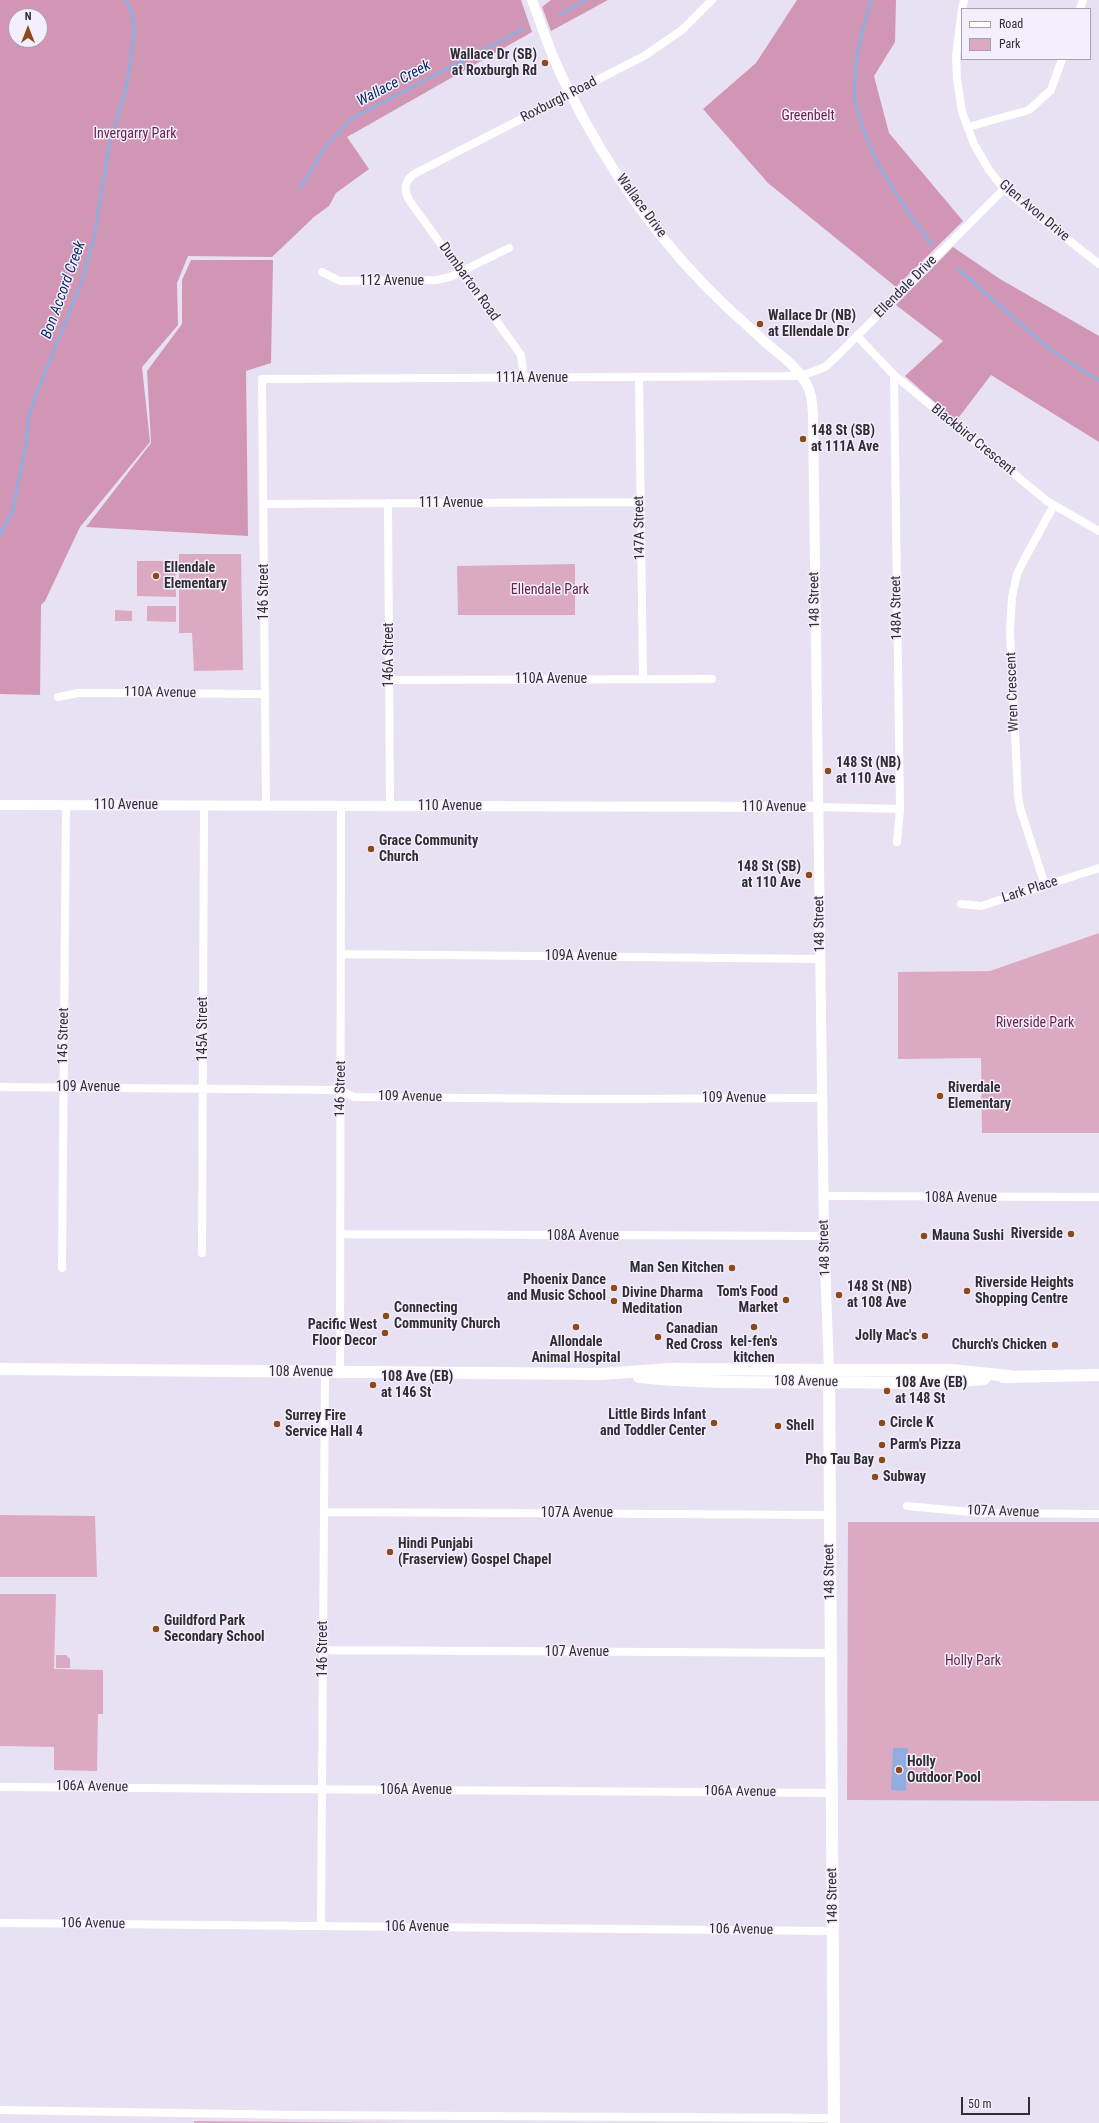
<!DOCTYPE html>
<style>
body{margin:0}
#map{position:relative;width:1099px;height:2123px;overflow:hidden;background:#e8e0f3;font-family:"Roboto Condensed",sans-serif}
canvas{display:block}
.legend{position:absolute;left:961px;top:8px;width:130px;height:52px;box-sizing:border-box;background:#f4eefd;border:1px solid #a6a1ad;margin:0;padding:5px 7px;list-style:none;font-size:12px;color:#302d34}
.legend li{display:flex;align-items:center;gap:8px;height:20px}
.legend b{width:20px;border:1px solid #a6a1ad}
.north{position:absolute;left:8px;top:8px;width:40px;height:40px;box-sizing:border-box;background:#f4eefd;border:1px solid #a6a1ad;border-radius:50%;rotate:0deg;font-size:11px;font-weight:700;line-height:16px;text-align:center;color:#302d34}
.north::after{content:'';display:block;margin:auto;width:14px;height:18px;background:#8c491a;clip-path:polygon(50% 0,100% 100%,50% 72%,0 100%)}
.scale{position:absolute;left:961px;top:2097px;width:69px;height:18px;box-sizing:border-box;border:2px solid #302d34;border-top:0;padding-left:5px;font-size:12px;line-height:14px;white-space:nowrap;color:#302d34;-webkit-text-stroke:3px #f4eefd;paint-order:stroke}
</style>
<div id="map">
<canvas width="1099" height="2123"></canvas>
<ul class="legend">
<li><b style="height:5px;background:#fff"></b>Road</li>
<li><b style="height:11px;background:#dbaac2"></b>Park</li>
</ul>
<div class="north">N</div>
<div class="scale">50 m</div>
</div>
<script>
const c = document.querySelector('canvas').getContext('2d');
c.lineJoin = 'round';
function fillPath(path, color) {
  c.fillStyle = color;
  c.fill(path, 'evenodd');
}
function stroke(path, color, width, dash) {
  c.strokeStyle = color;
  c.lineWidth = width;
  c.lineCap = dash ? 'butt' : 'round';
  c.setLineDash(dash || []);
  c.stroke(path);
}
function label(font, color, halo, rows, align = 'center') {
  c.font = font + ' "Roboto Condensed",sans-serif';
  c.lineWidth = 3;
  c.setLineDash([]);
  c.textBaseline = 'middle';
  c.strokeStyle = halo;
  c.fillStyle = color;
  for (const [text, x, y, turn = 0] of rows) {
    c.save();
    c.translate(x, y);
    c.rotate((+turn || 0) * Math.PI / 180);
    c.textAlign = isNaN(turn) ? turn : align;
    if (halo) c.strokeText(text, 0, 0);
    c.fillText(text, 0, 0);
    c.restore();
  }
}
const green = new Path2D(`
 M179,554H241L243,670L194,671L192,633H179Z
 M137,561H175L176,597L137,596Z
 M575,564V615H458L457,566Z
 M147,606H176V622L147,621Z
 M115,610L132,611V621H115Z
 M1099,933V1133H982L981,1058L898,1059V972L990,971Z
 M0,1515L95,1516L97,1577H0Z
 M848,1522H1099V1801L847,1800Z
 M0,1594H56L54,1669L103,1670V1714H98L97,1771L54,1770V1747L0,1746Z
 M56,1655H66L70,1659V1668H56Z
 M194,2121L406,2123H194Z`);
const forest = new Path2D(`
 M0,0H521L532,32L347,137L369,169L336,193L329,206L314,217L272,257L188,256L177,283L178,325L142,367L150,442L80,527L45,601L41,605L40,695L0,694ZM16,16H40V40H16Z
 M551,0H608L551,31L542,7Z
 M797,0H896L895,42L874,76L889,133L963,221L896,287L768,183L703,109L756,63Z
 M953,247L1000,279L1099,336V442L991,375L956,421L905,376L943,341L896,305Z
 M191,260H273L271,363L246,371L248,536L86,527L151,443L147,371L182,324V280Z`);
const water = new Path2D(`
 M893,1748H908L906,1791L891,1790Z`);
const stream = new Path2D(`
 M871,0C863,28 856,51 855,80C855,86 854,93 855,99C866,154 898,199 931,244
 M559,15L585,0
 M300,188L326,146L351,119L523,29
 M958,269L1048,348L1099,381
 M0,535L12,513L26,445L28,420L35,397L82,281L94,238L109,147L127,84L134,32L132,13L126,0`);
const minor = new Path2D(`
 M962,9L956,56L957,79L962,112L974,144L989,170L1004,189L1099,264
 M962,9L964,0
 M1080,9L1083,0
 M968,127L1029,110L1051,90L1062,59
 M322,272L340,281L436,280L450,277L509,248
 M857,336L894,375L1047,501L1099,531
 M894,375L900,809L897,842
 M524,377L521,355L409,200C403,189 405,179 416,173L644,56L682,30L712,0
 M639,378L643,679
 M388,503L390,806
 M263,504L639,502
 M389,680L712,679
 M58,697L78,693H109L264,694
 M266,805L262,379L801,376L825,367L837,356L1004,189
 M818,807L900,809
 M1045,885L1020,808L1018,795L1010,631L1012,597L1017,574L1024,560L1054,505
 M961,904L981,906L1099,868
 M341,954L820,959
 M0,1087L340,1090L354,1097L591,1099L822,1098
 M824,1196L1099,1197
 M341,1234L824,1236
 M202,1253L204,806
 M62,1268L66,805
 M340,1372C339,1183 342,995 341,806
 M907,1506L981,1513L1099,1514
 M324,1512L830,1515
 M323,1650L831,1653
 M0,1787L832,1793
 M0,1923L833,1931
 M321,1926L325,1372
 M0,2110L298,2115L834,2118`);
const tertiary = new Path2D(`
 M532,0C542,27 551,55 564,81C605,165 661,246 730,310C744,322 757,335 771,347C784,358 797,367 806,383C812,393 812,404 813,415L824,1236L829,1370
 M0,805L818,807`);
const secondary = new Path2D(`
 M0,1369L602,1374L670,1369L843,1370H951L1009,1376
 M829,1370L834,2123
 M639,1377C697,1383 757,1383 815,1382C871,1382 928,1385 984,1379
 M1003,1377L1099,1375`);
const markers = [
 [545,63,4,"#8c491a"],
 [760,324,4,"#8c491a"],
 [803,439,4,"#8c491a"],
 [156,576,4,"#8c491a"],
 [828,771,4,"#8c491a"],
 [371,849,4,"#8c491a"],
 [809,875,4,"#8c491a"],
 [940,1096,4,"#8c491a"],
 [1071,1234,4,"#8c491a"],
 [924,1236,4,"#8c491a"],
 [732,1268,4,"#8c491a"],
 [614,1288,4,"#8c491a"],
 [967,1291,4,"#8c491a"],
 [839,1295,4,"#8c491a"],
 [786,1300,4,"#8c491a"],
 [614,1301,4,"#8c491a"],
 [386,1316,4,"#8c491a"],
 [576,1327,4,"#8c491a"],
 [754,1327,4,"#8c491a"],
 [385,1333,4,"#8c491a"],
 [925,1336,4,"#8c491a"],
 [658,1337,4,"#8c491a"],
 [1055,1345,4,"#8c491a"],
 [373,1385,4,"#8c491a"],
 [887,1391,4,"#8c491a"],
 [714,1423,4,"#8c491a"],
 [882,1423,4,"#8c491a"],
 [277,1424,4,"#8c491a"],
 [778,1426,4,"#8c491a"],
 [882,1445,4,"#8c491a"],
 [882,1460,4,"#8c491a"],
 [875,1477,4,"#8c491a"],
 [390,1552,4,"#8c491a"],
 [156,1629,4,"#8c491a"],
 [899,1770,4,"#8c491a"]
];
const poiNames = [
 ["Wallace Dr (SB)",537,55,"right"],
 ["at Roxburgh Rd",537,71,"right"],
 ["Wallace Dr (NB)",768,316],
 ["at Ellendale Dr",768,332],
 ["148 St (SB)",811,431],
 ["at 111A Ave",811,447],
 ["Ellendale",164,568],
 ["Elementary",164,584],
 ["148 St (NB)",836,763],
 ["at 110 Ave",836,779],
 ["Grace Community",379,841],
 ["Church",379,857],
 ["148 St (SB)",801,867,"right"],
 ["at 110 Ave",801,883,"right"],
 ["Riverdale",948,1088],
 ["Elementary",948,1104],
 ["Riverside",1063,1234,"right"],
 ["Mauna Sushi",932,1236],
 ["Man Sen Kitchen",724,1268,"right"],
 ["Phoenix Dance",606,1280,"right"],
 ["and Music School",606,1296,"right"],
 ["Riverside Heights",975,1283],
 ["Shopping Centre",975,1299],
 ["148 St (NB)",847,1287],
 ["at 108 Ave",847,1303],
 ["Tom's Food",778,1292,"right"],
 ["Market",778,1308,"right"],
 ["Divine Dharma",622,1293],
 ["Meditation",622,1309],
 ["Connecting",394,1308],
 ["Community Church",394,1324],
 ["Pacific West",377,1325,"right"],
 ["Floor Decor",377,1341,"right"],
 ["Canadian",666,1329],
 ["Red Cross",666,1345],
 ["Jolly Mac's",917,1336,"right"],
 ["Allondale",576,1342,"center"],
 ["Animal Hospital",576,1358,"center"],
 ["kel-fen's",754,1342,"center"],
 ["kitchen",754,1358,"center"],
 ["Church's Chicken",1047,1345,"right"],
 ["108 Ave (EB)",381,1377],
 ["at 146 St",381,1393],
 ["108 Ave (EB)",895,1383],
 ["at 148 St",895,1399],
 ["Little Birds Infant",706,1415,"right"],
 ["and Toddler Center",706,1431,"right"],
 ["Surrey Fire",285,1416],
 ["Service Hall 4",285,1432],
 ["Circle K",890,1423],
 ["Shell",786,1426],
 ["Parm's Pizza",890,1445],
 ["Pho Tau Bay",874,1460,"right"],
 ["Subway",883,1477],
 ["Hindi Punjabi",398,1544],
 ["(Fraserview) Gospel Chapel",398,1560],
 ["Guildford Park",164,1621],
 ["Secondary School",164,1637],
 ["Holly",907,1762],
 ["Outdoor Pool",907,1778]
];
const streetNames = [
 ["Roxburgh Road",559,100,-27],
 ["Wallace Drive",641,206,54],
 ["Glen Avon Drive",1034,211,40],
 ["112 Avenue",392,281],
 ["Dumbarton Road",469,282,54],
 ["Ellendale Drive",906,287,-45],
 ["111A Avenue",532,378],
 ["Blackbird Crescent",973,440,39],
 ["111 Avenue",451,503],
 ["147A Street",640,528,-91],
 ["146 Street",264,592,-90],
 ["148 Street",815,600,-91],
 ["148A Street",897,608,-91],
 ["146A Street",389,655,-90],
 ["110A Avenue",551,679],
 ["Wren Crescent",1013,692,-92],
 ["110A Avenue",160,693,1],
 ["110 Avenue",126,805],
 ["110 Avenue",450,806],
 ["110 Avenue",774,807],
 ["Lark Place",1030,890,-18],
 ["148 Street",820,924,-91],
 ["109A Avenue",581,956],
 ["145A Street",203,1029,-90],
 ["145 Street",64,1036,-89],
 ["109 Avenue",88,1087],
 ["146 Street",341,1089,-89],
 ["109 Avenue",410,1097,1],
 ["109 Avenue",734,1098],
 ["108A Avenue",961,1198],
 ["108A Avenue",583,1236],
 ["148 Street",825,1248,-92],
 ["108 Avenue",301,1372],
 ["108 Avenue",806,1382,1],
 ["107A Avenue",1003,1512,2],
 ["107A Avenue",577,1513],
 ["148 Street",830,1572,-91],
 ["146 Street",323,1649,-90],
 ["107 Avenue",577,1652],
 ["106A Avenue",92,1787,1],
 ["106A Avenue",416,1790],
 ["106A Avenue",740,1792,1],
 ["148 Street",833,1896,-91],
 ["106 Avenue",93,1924,1],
 ["106 Avenue",417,1927],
 ["106 Avenue",741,1930,1]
];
const parkNames = [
 ["Greenbelt",808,116],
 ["Invergarry Park",135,134],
 ["Ellendale Park",550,590],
 ["Riverside Park",1035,1023],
 ["Holly Park",973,1661]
];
const waterNames = [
 ["Wallace Creek",394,84,-28],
 ["Bon Accord Creek",64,290,-70]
];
fillPath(green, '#dbaac2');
fillPath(forest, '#d096b3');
fillPath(water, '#91acdf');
stroke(stream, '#91acdf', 3);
stroke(minor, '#fff', 8);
stroke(tertiary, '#fff', 10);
stroke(secondary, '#fff', 12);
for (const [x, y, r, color] of markers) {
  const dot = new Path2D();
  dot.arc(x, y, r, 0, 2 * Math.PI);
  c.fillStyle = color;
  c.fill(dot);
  stroke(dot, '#f4eefd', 1.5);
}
label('bold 14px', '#302d34', '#f4eefd', poiNames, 'left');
label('14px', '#302d34', '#f4eefd', streetNames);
label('14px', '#68244b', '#f4eefd', parkNames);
label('italic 15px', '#0e2a65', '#f4eefd', waterNames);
</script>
